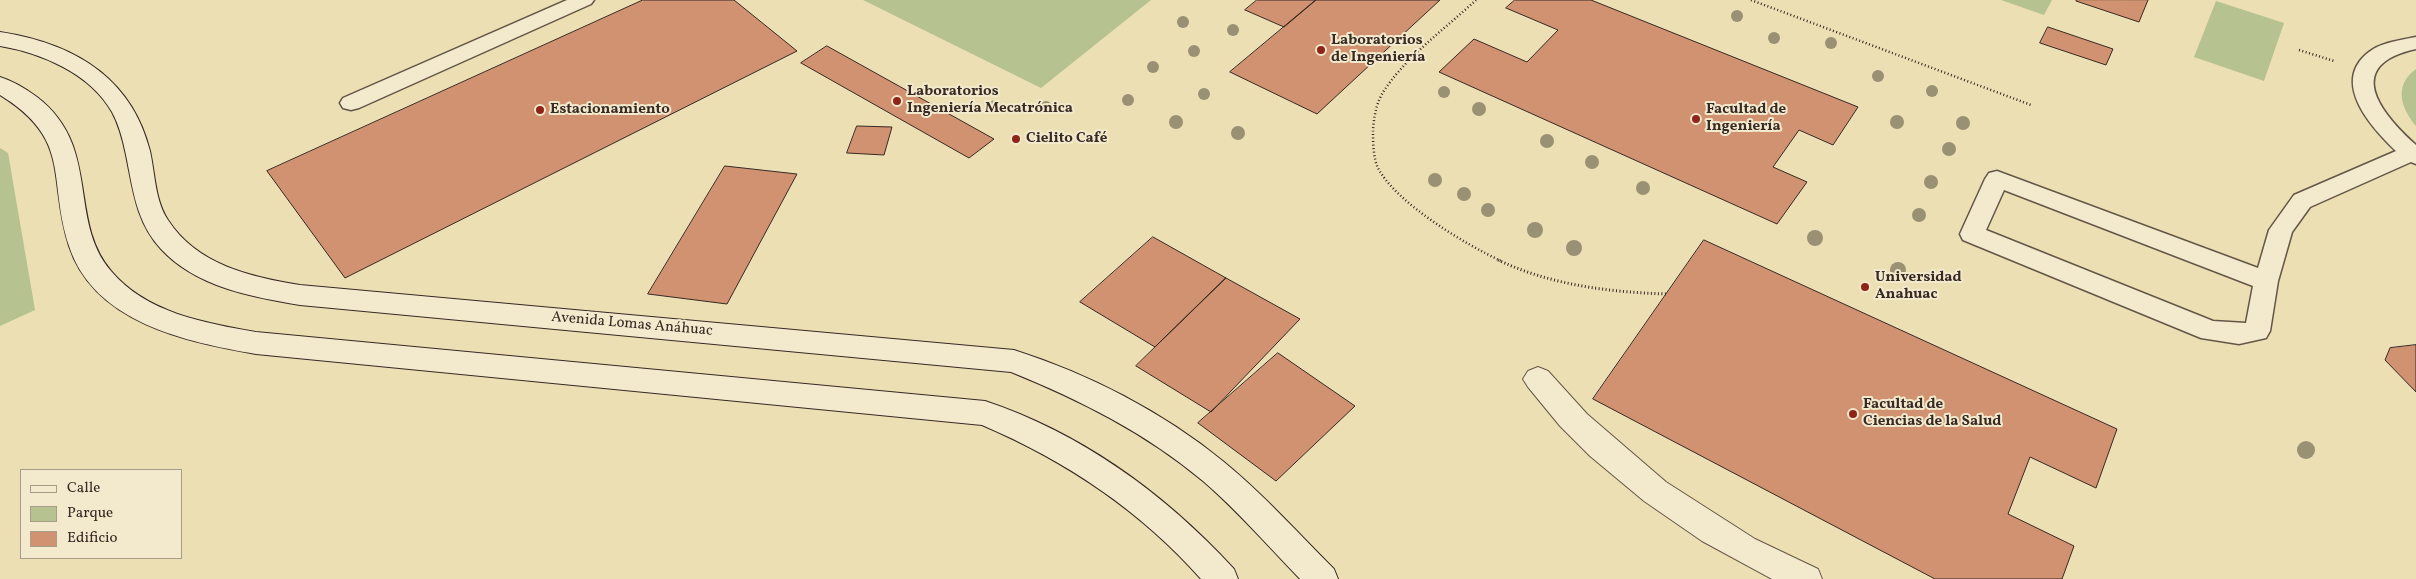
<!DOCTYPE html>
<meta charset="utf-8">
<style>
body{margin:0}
#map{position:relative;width:2416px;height:579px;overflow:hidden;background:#ecdfb4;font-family:Vollkorn,serif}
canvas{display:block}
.legend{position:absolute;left:20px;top:469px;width:162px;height:90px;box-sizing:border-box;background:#f3eace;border:1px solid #a89d8a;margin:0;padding:6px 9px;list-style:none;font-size:15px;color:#372923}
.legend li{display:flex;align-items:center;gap:10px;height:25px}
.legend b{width:25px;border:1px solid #a89d8a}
</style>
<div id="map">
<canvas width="2416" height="579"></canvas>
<ul class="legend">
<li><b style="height:6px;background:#f3eace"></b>Calle</li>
<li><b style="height:14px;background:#b6c28f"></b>Parque</li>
<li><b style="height:14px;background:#d09270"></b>Edificio</li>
</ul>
</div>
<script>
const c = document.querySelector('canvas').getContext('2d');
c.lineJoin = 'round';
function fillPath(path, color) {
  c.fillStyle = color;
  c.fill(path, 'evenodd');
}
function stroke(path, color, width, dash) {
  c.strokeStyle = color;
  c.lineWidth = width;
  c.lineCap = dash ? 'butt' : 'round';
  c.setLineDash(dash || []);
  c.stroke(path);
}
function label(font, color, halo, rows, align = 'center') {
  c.font = font + ' Vollkorn,serif';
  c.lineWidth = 4;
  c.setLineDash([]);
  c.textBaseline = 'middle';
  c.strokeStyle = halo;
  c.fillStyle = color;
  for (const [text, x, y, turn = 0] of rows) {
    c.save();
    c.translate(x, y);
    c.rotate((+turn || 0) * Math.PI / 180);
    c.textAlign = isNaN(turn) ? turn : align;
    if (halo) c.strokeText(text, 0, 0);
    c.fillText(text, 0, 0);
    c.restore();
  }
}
const green = new Path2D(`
 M863,0H1151L1041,88Z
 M2001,0H2052L2044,15Z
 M2216,1L2284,23L2264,81L2194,57Z
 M2416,69V126C2400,107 2394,85 2416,69Z
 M0,148L8,153L35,310L0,326Z`);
const building = new Path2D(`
 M643,0H734L797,51L345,278L267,171Z
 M1257,0H1316L1284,27L1245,10Z
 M1316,0H1440L1317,114L1230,72Z
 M1515,0H1591L1858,107L1833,145L1799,130L1773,167L1807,182L1777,224L1439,72L1474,39L1527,62L1558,30L1506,8Z
 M2148,0L2139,22L2076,1V0Z
 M2048,27L2113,49L2106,65L2040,43Z
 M827,46L994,139L969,158L801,63Z
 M857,126L892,127L884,155L847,153Z
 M725,166L797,174L727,304L648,294Z
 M1153,237L1226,278L1155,347L1080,302Z
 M1704,240L2117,429L2096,488L2030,457L2008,514L2074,546L2062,579H1935L1593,399Z
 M1226,278L1300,319L1211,412L1136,366Z
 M2416,345V392L2385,360L2390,348Z
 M1278,353L1355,406L1276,481L1198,423Z`);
const pathFar1 = new Path2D(`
 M1476,0C1446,28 1403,59 1382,94C1376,105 1374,117 1373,130C1373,142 1373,157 1378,168C1396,203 1465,244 1501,261
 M1751,0L2031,105
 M2299,50L2334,61`);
const path = new Path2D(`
 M1498,260C1551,285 1608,292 1666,294`);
const lane = new Path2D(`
 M567,0H594L591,4L359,108L351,110L343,108L340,103L343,98Z
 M2416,37V49C2343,65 2379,112 2416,145V164L2411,162L2310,207L2292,232L2278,281L2270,331L2266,338L2239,344L2201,338L1963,240L1960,234L1985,179L1989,173L1997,171L2258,268L2269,230L2294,195L2396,151C2371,127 2330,82 2369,52C2382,42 2401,40 2416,37ZM2004,190L2253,286L2246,323L2213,321L1986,230Z`);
const street = new Path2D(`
 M1538,367L1548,371L1587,414L1666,482L1755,539L1818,569L1822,579H1772L1702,541L1644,501L1590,456L1560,426L1528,387L1523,379L1528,371Z`);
const secondary = new Path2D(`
 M0,32C72,43 131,76 150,151C155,173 155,201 168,220C197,265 251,277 300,285L1014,350C1089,374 1163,412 1224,462C1264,495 1298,533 1334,569L1338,579H1300C1268,546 1238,511 1203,481C1146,433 1080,400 1011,372L300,305C252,297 196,287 161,249C136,222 133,189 126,155C123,140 119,125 112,112C90,73 41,53 0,46Z
 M0,77C13,81 26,89 37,97C102,147 67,219 111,271C146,313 205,323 256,332L985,401C1081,433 1165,494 1234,569L1238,579H1201C1140,510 1066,461 982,425L256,354C187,342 94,323 69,246C47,178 73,140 0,95Z`);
const trees = [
 [1737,16,6],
 [1183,22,6],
 [1233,30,6],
 [1774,38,6],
 [1831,43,6],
 [1194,51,6],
 [1153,67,6],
 [1878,76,6],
 [1932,91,6],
 [1444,92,6],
 [1204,94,6],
 [1128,100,6],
 [995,106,6],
 [1046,107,6],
 [1479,109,7],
 [1176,122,7],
 [1897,122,7],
 [1963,123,7],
 [1238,133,7],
 [1547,141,7],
 [1949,149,7],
 [1592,162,7],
 [1435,180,7],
 [1931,182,7],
 [1643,188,7],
 [1464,194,7],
 [1488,210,7],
 [1919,215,7],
 [1535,230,8],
 [1815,238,8],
 [1574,248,8],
 [1898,270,8],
 [2306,450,9]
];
const markers = [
 [1321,50,5,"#8f2418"],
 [897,101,5,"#8f2418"],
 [540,110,5,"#8f2418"],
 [1696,119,5,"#8f2418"],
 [1016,139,5,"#8f2418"],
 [1865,287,5,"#8f2418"],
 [1853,414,5,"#8f2418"]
];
const poiNames = [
 ["Laboratorios",1331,41],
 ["de Ingeniería",1331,58],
 ["Laboratorios",907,92],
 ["Ingeniería Mecatrónica",907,109],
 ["Estacionamiento",550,110],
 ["Facultad de",1706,110],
 ["Ingeniería",1706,127],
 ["Cielito Café",1026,139],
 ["Universidad",1875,278],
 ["Anahuac",1875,295],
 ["Facultad de",1863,405],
 ["Ciencias de la Salud",1863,422]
];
const streetNames = [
 ["Avenida Lomas Anáhuac",632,325,5]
];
fillPath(green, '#b6c28f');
fillPath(building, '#d09270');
stroke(building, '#372923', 1);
stroke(lane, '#645647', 3);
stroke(street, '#645647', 2);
stroke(secondary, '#372923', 2);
stroke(pathFar1, '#372923', 2.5, [1, 2.5]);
stroke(path, '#372923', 3, [1, 2.5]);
fillPath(lane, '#f3eace');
fillPath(street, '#f3eace');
fillPath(secondary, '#f3eace');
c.fillStyle = '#9a9073';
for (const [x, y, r] of trees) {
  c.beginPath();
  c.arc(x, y, r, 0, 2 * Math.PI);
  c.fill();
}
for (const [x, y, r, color] of markers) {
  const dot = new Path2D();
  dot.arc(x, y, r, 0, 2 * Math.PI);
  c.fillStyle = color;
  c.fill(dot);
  stroke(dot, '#f3eace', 2);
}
label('bold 15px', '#372923', '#f3eace', poiNames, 'left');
label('15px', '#372923', '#f3eace', streetNames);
</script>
